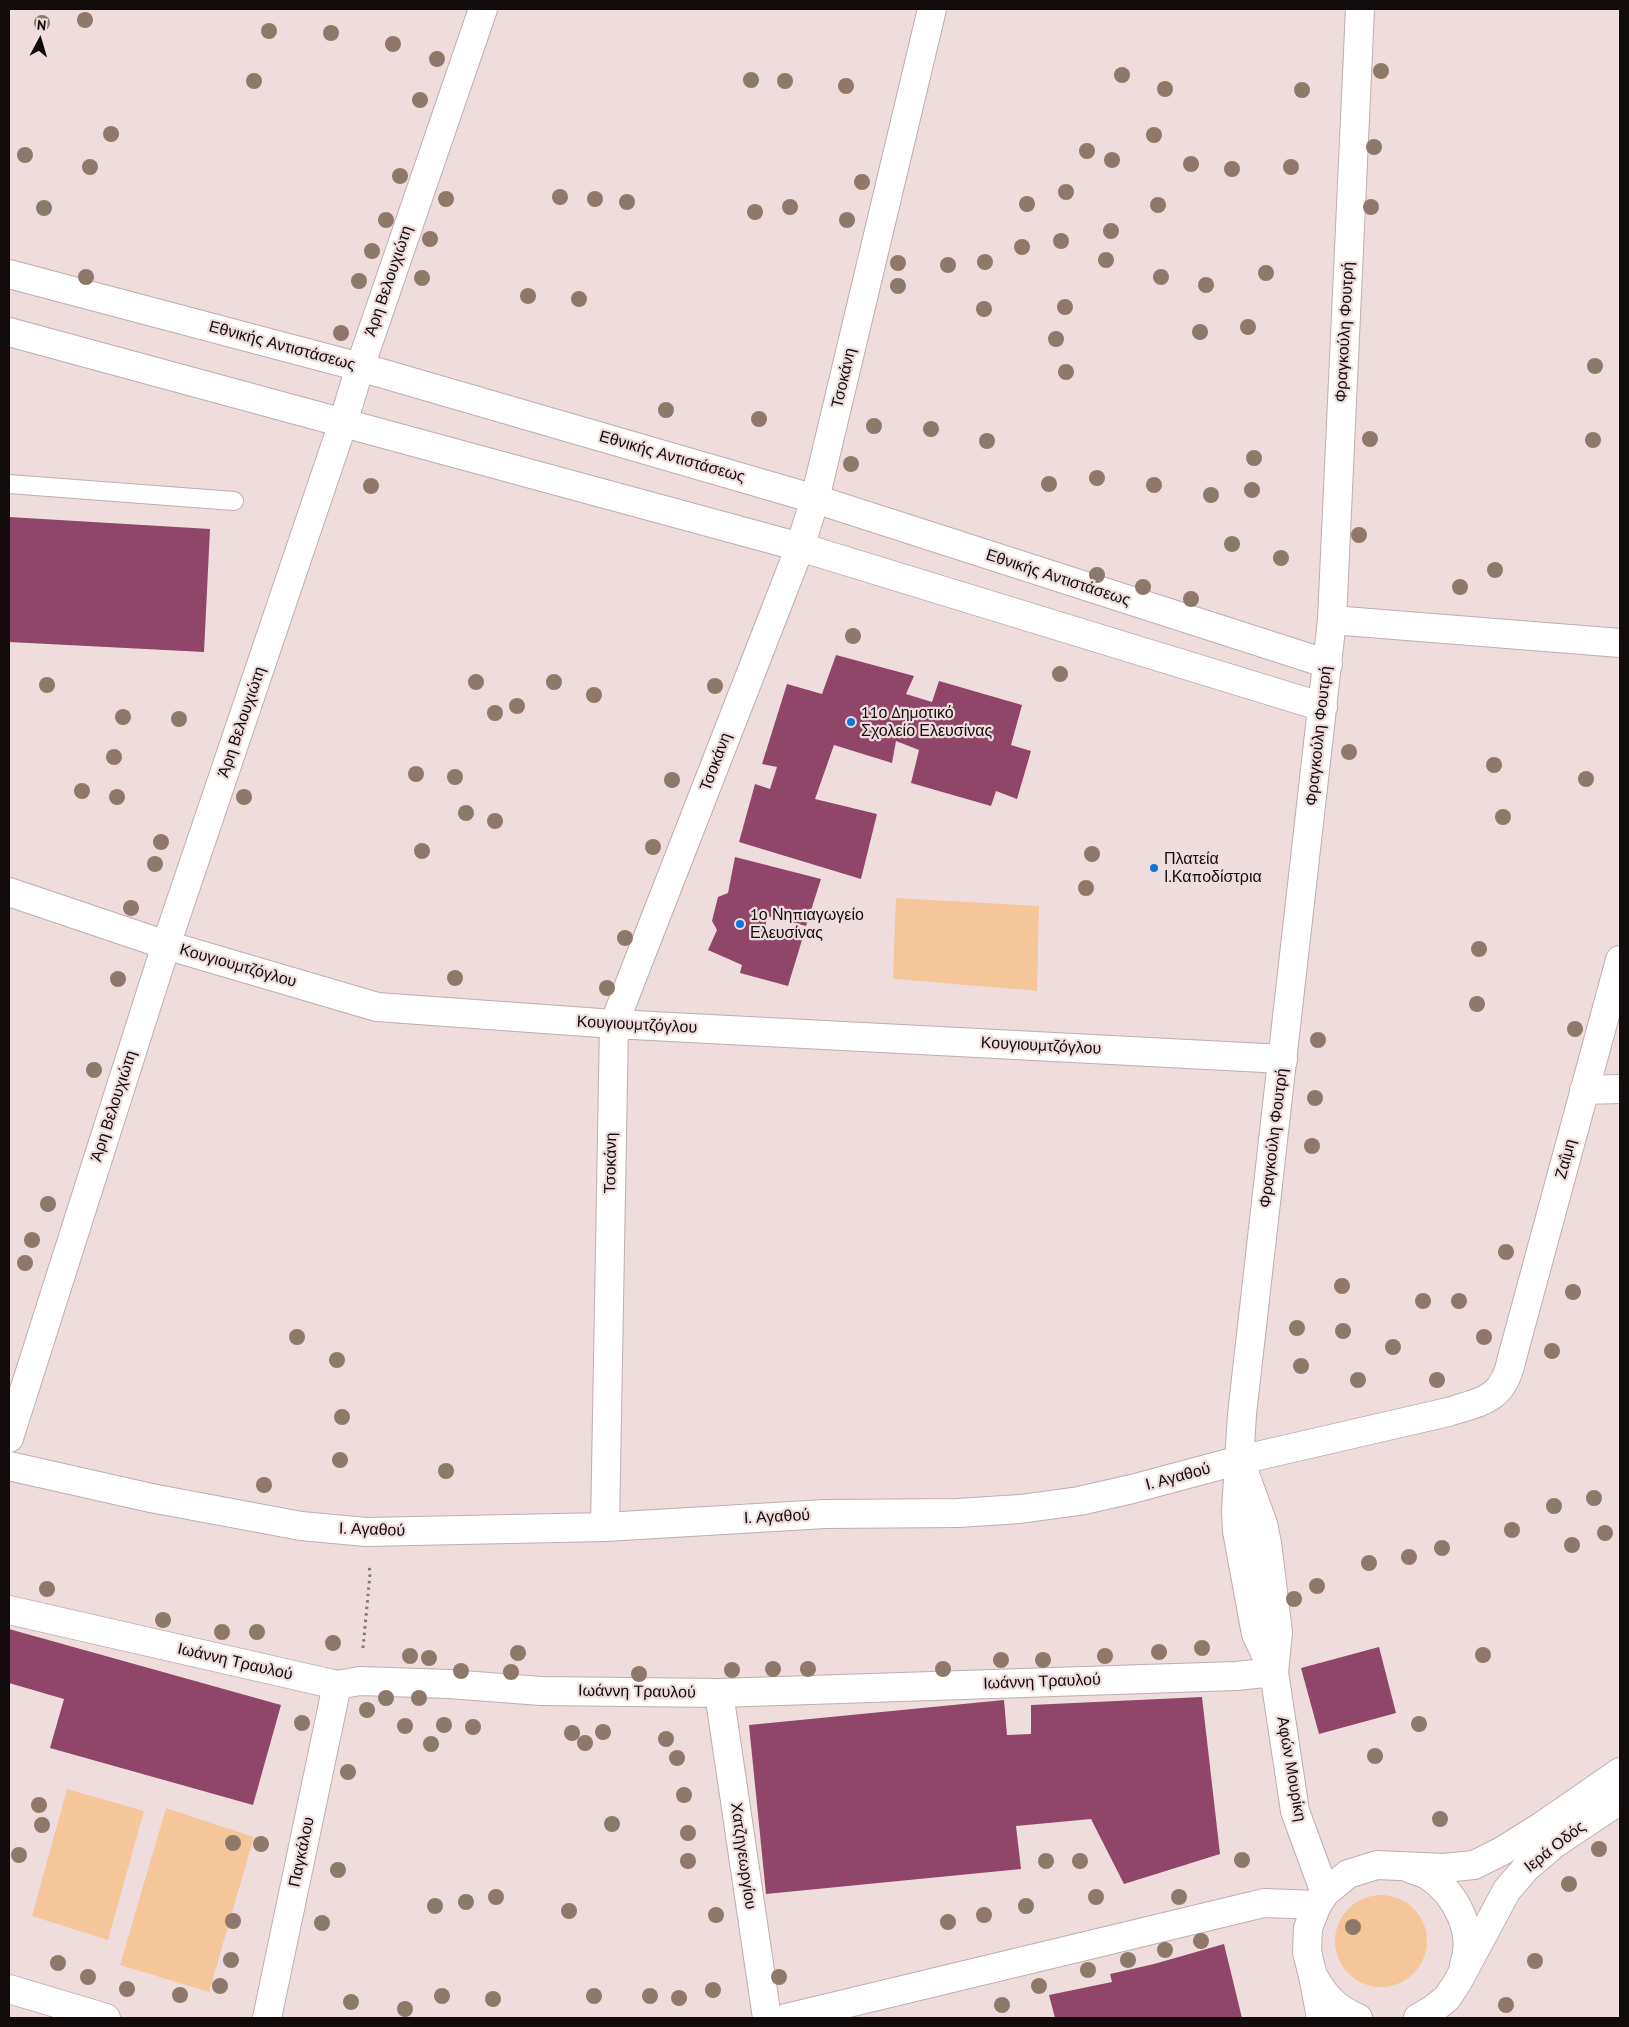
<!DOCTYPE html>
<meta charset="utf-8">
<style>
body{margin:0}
#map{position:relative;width:1629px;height:2027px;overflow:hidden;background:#efddde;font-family:"PT Sans",sans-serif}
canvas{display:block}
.frame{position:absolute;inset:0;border:10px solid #110b0b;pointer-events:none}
.north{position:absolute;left:15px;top:15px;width:50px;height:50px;-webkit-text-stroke:4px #efddde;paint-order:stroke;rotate:6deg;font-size:14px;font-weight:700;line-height:20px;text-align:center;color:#110b0b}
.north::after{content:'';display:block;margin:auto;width:18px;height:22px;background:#110b0b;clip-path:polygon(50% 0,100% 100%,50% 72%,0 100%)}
</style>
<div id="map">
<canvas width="1629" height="2027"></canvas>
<div class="frame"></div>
<div class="north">N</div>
</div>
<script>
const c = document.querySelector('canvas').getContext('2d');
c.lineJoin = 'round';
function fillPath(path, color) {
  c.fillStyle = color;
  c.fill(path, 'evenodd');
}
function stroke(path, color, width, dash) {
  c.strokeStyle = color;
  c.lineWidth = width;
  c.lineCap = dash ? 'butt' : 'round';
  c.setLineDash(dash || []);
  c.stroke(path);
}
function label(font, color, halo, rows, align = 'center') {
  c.font = font + ' "PT Sans",sans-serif';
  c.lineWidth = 4.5;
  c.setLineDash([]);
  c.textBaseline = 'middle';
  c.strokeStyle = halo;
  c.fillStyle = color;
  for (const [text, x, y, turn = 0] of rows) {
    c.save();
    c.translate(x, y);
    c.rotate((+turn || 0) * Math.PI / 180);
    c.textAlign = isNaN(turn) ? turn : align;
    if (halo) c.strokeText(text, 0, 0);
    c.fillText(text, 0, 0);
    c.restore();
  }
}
const green = new Path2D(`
 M896,898L1039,906L1037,991L893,979Z
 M67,1789L144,1811L108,1940L32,1916Z
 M166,1808L254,1837L209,1992L120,1965Z
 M1335 1941a46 46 0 1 1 92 0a46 46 0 1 1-92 0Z`);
const building = new Path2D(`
 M9,517L210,529L204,652L9,642Z
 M836,655L914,676L906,694L932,702L939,681L1022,705L1011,745L1031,751L1017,799L996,791L991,806L911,783L919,750L896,741L892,763L834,745L815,799L877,814L861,879L739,842L755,784L770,789L777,767L762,764L787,684L822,694Z
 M735,857L821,879L806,926L767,916L765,929L802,940L788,986L740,973L742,965L708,950L717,930L712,921L718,897L728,893Z
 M9,1629L281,1705L253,1805L50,1748L64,1699L9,1683Z
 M1379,1647L1396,1713L1319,1734L1301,1668Z
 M1202,1697L1220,1854L1124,1884L1091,1819L1016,1826L1021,1869L766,1894L749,1725L1004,1700L1007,1735L1031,1734V1705Z
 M1224,1944L1242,2018H1055L1049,1995L1112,1982L1110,1974L1154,1964Z`);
const path = new Path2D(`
 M363,1648L370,1574L369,1565`);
const lane = new Path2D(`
 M9,484L234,501`);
const street = new Path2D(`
 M1332,620L1620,643
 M9,892L166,945L377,1007L614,1024L1283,1059
 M1584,1090L1620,1089
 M9,1438L166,945L343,423L360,367L483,9
 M9,1466L151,1498L301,1526L366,1532L605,1527L825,1514L958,1513L1020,1509L1079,1501L1132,1489L1240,1460L1448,1412C1484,1401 1504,1399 1512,1358L1620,960
 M605,1527L614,1024L800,547L815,499L932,9
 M719,1693L767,2018`);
const secondary = new Path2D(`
 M9,274L360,367L815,499L1328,664
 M9,332L800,547L1323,707
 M1242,1466L1263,1524L1267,1543L1278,1632L1274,1672L1295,1811L1325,1893
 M9,1610L337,1685L360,1681L449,1684L541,1691L719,1693L1236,1676L1274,1672
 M1274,1672L1256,1634L1237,1531L1236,1511L1242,1414L1332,620L1360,9
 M9,1989L106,2018
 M267,2018L337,1685
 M786,2018L1264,1903L1317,1905`);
const primary = new Path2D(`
 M1411,1869C1417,1871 1424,1873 1429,1876C1456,1894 1476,1933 1464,1965
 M1315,1979C1326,1998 1338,2010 1358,2018
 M1321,2018L1313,1976L1307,1952L1308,1928L1317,1905L1325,1893L1348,1874L1377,1865L1444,1868L1474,1865L1502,1851L1542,1826L1620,1772
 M1418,2018L1432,2010L1447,1998L1457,1983L1507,1890L1526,1868L1554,1844L1620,1800`);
const trees = [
 [85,20],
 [42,23],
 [269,31],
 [331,33],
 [393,44],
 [437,59],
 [1381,71],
 [1122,75],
 [751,80],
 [254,81],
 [785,81],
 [846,86],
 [1165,89],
 [1302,90],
 [420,100],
 [111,134],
 [1154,135],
 [1374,147],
 [1087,151],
 [25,155],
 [1112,160],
 [1191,164],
 [90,167],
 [1291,167],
 [1232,169],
 [400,176],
 [862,182],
 [1066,192],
 [560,197],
 [446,199],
 [595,199],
 [627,202],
 [1027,204],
 [1158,205],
 [790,207],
 [1371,207],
 [44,208],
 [755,212],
 [386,220],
 [847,220],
 [1111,231],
 [430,239],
 [1061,241],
 [1022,247],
 [372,251],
 [1106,260],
 [985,262],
 [898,263],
 [948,265],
 [1266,273],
 [86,277],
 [1161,277],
 [422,278],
 [359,281],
 [1206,285],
 [898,286],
 [528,296],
 [579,299],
 [1065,307],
 [984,309],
 [1248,327],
 [1200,332],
 [341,333],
 [1056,339],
 [1595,366],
 [1066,372],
 [666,410],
 [759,419],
 [874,426],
 [931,429],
 [1370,439],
 [1593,440],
 [987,441],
 [1254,458],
 [851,464],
 [1097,478],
 [1049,484],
 [1154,485],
 [371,486],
 [1252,490],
 [1211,495],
 [1359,535],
 [1232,544],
 [1281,558],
 [1495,570],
 [1097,575],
 [1143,587],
 [1460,587],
 [1191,599],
 [853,636],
 [1060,674],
 [476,682],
 [554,682],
 [47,685],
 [715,686],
 [594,695],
 [517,706],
 [495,713],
 [123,717],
 [179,719],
 [1349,752],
 [114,757],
 [1494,765],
 [416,774],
 [455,777],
 [1586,779],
 [672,780],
 [82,791],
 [117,797],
 [244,797],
 [466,813],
 [1503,817],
 [495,821],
 [161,842],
 [653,847],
 [422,851],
 [1092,854],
 [155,864],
 [1086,888],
 [131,908],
 [625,938],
 [1479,949],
 [455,978],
 [118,979],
 [607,988],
 [1477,1004],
 [1575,1029],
 [1318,1040],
 [94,1070],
 [1315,1098],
 [1312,1146],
 [48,1204],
 [32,1240],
 [1506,1252],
 [25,1263],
 [1342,1286],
 [1573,1292],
 [1423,1301],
 [1459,1301],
 [1297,1328],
 [1343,1331],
 [297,1337],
 [1484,1337],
 [1393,1347],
 [1552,1351],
 [337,1360],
 [1301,1366],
 [1358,1380],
 [1437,1380],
 [342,1417],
 [340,1460],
 [446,1471],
 [264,1485],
 [1594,1498],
 [1554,1506],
 [1512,1530],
 [1605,1533],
 [1572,1545],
 [1442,1548],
 [1409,1557],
 [1369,1563],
 [1317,1586],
 [47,1589],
 [1294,1599],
 [163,1620],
 [222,1632],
 [257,1632],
 [333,1643],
 [1202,1648],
 [1159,1652],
 [518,1653],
 [1483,1655],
 [410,1656],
 [1105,1656],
 [429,1658],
 [1001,1660],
 [1043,1660],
 [773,1669],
 [808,1669],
 [943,1669],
 [732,1670],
 [461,1671],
 [511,1672],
 [639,1674],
 [386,1698],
 [419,1698],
 [367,1710],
 [302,1723],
 [1419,1724],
 [444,1725],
 [405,1726],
 [473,1727],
 [603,1732],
 [572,1733],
 [666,1739],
 [585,1743],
 [431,1744],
 [1375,1756],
 [677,1758],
 [348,1772],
 [684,1795],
 [39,1805],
 [1440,1819],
 [612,1824],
 [42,1825],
 [688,1833],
 [233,1843],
 [261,1844],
 [1599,1849],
 [19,1855],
 [1242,1860],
 [688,1861],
 [1046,1861],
 [1080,1861],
 [338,1870],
 [1569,1884],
 [496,1897],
 [1096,1897],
 [1179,1897],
 [466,1902],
 [435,1906],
 [1026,1906],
 [569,1911],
 [716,1915],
 [984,1915],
 [233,1921],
 [948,1922],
 [322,1923],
 [1353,1927],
 [1201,1941],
 [1165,1950],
 [231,1960],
 [1128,1960],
 [1535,1961],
 [58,1963],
 [1088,1970],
 [88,1977],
 [779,1977],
 [220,1986],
 [1039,1986],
 [127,1989],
 [713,1990],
 [180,1995],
 [442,1996],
 [594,1996],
 [650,1996],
 [679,1998],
 [493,1999],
 [351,2002],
 [1002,2005],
 [1506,2005],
 [405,2009]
];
const markers = [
 [851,722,5,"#0e75dd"],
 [1154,868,5,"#0e75dd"],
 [740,924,5,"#0e75dd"]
];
const streetNames = [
 ["Άρη Βελουχιώτη",389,281,-71],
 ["Φραγκούλη Φουτρή",1345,332,-87],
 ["Εθνικής Αντιστάσεως",282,346,15],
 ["Τσοκάνη",844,378,-77],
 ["Εθνικής Αντιστάσεως",672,457,16],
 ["Εθνικής Αντιστάσεως",1058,578,18],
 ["Άρη Βελουχιώτη",242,722,-71],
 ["Φραγκούλη Φουτρή",1319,736,-84],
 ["Τσοκάνη",716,762,-69],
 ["Κουγιουμτζόγλου",238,966,16],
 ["Κουγιουμτζόγλου",637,1025,3],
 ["Κουγιουμτζόγλου",1041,1046,3],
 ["Άρη Βελουχιώτη",114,1106,-72],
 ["Φραγκούλη Φουτρή",1274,1138,-83],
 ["Ζαΐμη",1566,1159,-75],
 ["Τσοκάνη",611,1163,-89],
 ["Ι. Αγαθού",1178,1477,-15],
 ["Ι. Αγαθού",777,1517,-3],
 ["Ι. Αγαθού",372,1530,2],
 ["Ιωάννη Τραυλού",235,1662,13],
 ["Ιωάννη Τραυλού",1042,1682,-2],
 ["Ιωάννη Τραυλού",637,1692,1],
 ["Αφών Μουρίκη",1291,1769,80],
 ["Ιερά Οδός",1555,1847,-38],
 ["Παγκάλου",302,1852,-78],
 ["Χατζηγεωργίου",743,1856,82]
];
const poiNames = [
 ["11ο Δημοτικό",861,713],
 ["Σχολείο Ελευσίνας",861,731],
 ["Πλατεία",1164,859],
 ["Ι.Καποδίστρια",1164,877],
 ["1ο Νηπιαγωγείο",750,915],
 ["Ελευσίνας",750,933]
];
fillPath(green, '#f5c69a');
fillPath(building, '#8f4669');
stroke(lane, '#bfaeae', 20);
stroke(street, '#bfaeae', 30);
stroke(secondary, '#bfaeae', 30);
stroke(primary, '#bfaeae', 30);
stroke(path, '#827676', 3, [2.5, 4]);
stroke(lane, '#fff', 18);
stroke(street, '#fff', 28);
stroke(secondary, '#fff', 28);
stroke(primary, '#fff', 28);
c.fillStyle = '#8e7869';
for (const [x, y] of trees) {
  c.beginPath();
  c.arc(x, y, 8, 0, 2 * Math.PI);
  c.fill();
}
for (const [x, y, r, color] of markers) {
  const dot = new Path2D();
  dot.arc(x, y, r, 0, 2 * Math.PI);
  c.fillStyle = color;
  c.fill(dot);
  stroke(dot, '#efddde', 2);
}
label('16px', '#110b0b', '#efddde', streetNames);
label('16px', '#110b0b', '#efddde', poiNames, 'left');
</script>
